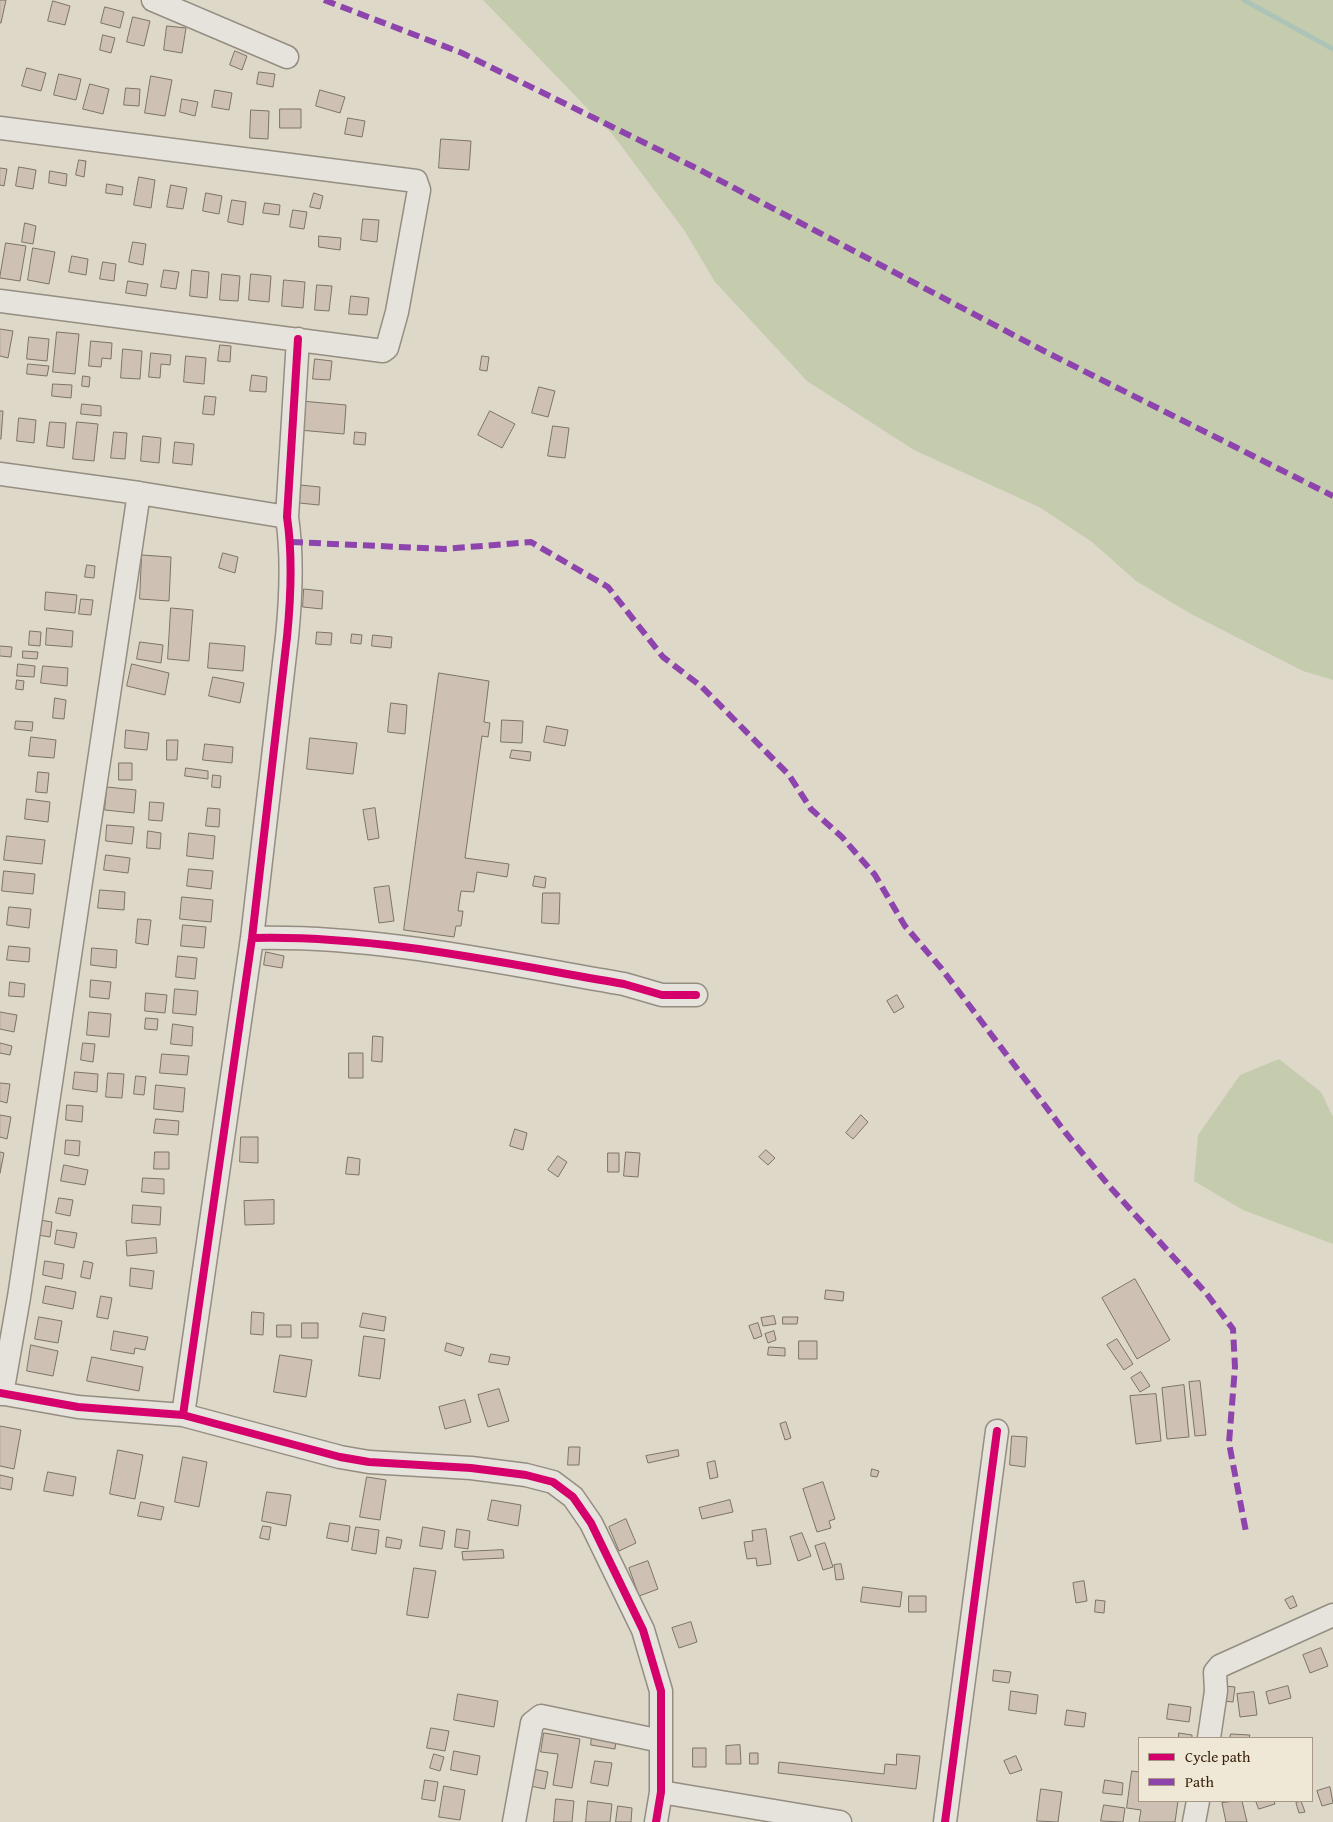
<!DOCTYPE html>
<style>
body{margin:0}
#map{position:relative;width:1333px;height:1822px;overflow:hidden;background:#ded8c9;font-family:"Gentium Book Plus",serif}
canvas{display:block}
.legend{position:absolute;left:1138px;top:1737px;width:175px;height:65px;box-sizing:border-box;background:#efe8d7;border:1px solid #a79885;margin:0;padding:6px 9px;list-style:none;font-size:15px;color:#3b2009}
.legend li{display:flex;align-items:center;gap:10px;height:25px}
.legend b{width:25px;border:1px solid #a79885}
</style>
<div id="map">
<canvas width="1333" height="1822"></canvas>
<ul class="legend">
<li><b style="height:6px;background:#d6006c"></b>Cycle path</li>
<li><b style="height:6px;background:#8e44ad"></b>Path</li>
</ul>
</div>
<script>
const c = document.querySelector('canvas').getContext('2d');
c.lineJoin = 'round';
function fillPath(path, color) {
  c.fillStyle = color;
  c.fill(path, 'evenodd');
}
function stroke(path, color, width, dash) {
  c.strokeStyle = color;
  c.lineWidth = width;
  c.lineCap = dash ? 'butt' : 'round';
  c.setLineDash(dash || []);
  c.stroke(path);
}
const green = new Path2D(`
 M483,0H1333V680L1303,671L1191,614L1136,581L1092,542L1039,507L914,450L807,381L715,282L684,230L613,135Z
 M1279,1059L1321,1092L1333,1117V1244L1243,1210L1194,1181L1198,1135L1240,1075Z`);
const stream = new Path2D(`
 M1244,0L1333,49`);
const building = new Path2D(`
 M0,0H6L1,23H0Z
 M53,1L70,6L65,25L48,21Z
 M105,7L124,12L120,28L101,23Z
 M133,17L150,21L144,46L127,42Z
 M167,26L186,28L182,53L164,50Z
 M103,35L115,38L111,53L100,50Z
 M235,51L247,56L242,70L230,65Z
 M27,68L46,73L41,91L22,86Z
 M259,72L275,74L273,87L257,84Z
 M59,74L81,79L76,100L54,95Z
 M151,76L172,80L165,116L145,113Z
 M90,84L109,89L103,114L83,109Z
 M126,88L140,89L139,106L124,105Z
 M215,90L232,93L229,110L212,107Z
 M320,90L345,97L340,113L316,106Z
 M182,99L198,102L195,116L180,112Z
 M280,109H301V128H280Z
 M251,110L269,111L268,139L250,138Z
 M348,118L365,121L362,137L345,134Z
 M441,139L471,141L469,170L439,168Z
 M79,160L86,161L84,177L76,175Z
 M19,167L36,170L33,189L16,186Z
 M0,168L7,169L4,186L0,185Z
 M50,171L67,174L66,186L49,183Z
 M139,177L155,180L151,208L134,205Z
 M107,184L123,187L122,195L106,193Z
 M171,185L187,188L183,209L167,207Z
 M206,193L222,196L219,214L203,211Z
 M314,193L323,196L320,209L310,207Z
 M232,200L246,202L243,225L228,222Z
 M265,203L280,205L279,215L263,213Z
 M293,210L307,212L304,229L290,227Z
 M363,219L379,220L377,242L361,240Z
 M25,223L36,226L33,244L22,242Z
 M319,236L341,238L340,250L319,247Z
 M133,242L146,244L143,265L129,262Z
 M6,243L26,246L20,281L0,278Z
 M33,248L55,252L49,284L28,280Z
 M72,256L88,259L86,275L69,272Z
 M103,262L116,264L114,281L100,279Z
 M164,270L179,272L176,289L161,287Z
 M192,270L209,272L207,298L190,296Z
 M222,274L240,276L238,301L220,300Z
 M251,274L271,276L269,302L249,300Z
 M284,280L305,282L303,308L282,306Z
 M128,281L148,284L146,296L126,293Z
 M317,285L332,286L329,311L315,310Z
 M351,296L369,298L367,315L349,314Z
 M0,329L13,331L8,358L0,356Z
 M57,332L79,334L75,374L53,372Z
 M29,337L49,339L47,361L27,359Z
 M91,341L112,343L111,359L102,358L101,367L89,366Z
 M220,345L231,346L230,362L218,361Z
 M123,349L142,351L140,379L121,378Z
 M151,353L171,355L170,365L161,364L160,378L149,377Z
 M186,356L206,358L204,384L184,382Z
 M482,356L489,357L487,371L480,370Z
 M315,359L332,361L330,380L313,379Z
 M28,364L49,366L47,376L27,374Z
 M252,375L267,377L266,392L250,391Z
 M83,376L90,377L89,387L82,386Z
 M53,384L72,385L71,398L52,396Z
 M539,387L555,391L548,417L532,413Z
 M205,396L216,397L214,415L203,414Z
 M301,401L346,405L344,434L299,430Z
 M82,404L101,406V416L81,414Z
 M0,411H3L1,439H0Z
 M490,411L515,424L502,448L478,435Z
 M19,418L36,420L34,443L17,441Z
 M50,422L66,423L64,448L47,446Z
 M77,422L98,424L94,461L73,459Z
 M553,426L569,428L565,458L548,456Z
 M114,432L127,433L125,459L111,458Z
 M355,432L366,433L365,445L354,444Z
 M143,436L161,438L159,463L141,461Z
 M175,442L194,444L192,465L173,463Z
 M300,485L320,487L319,505L299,503Z
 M223,553L238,557L235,573L219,568Z
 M142,555L171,557L169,601L140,599Z
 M87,565L95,566L94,578L85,577Z
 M304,589L323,591L322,609L303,607Z
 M46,592L77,595L75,613L45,610Z
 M81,599L93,600L91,615L79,614Z
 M171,608L193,610L189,661L168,659Z
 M47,628L73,631L72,647L46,645Z
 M30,631L41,632L40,646L29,645Z
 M317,632L332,633L331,645L316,644Z
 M352,634L362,635L361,644L351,643Z
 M373,635L392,637L391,648L372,646Z
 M140,642L163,645L161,663L137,659Z
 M210,643L245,646L243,671L208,668Z
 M0,646L12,647L11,657L0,656Z
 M23,651L38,652L37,659L23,658Z
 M18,664L35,666L34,677L17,676Z
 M132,664L169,673L165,695L127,686Z
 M43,666L68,668L67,686L41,683Z
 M439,673L489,681L484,722L490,723L488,737L482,736L465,858L509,864L507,877L477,872L474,892L461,891L458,911H463L461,926H456L454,937L404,930Z
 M213,677L244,683L240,703L209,696Z
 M17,680L24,681L23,690L16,689Z
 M55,698L66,700L64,719L53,718Z
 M391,703L407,705L405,734L388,732Z
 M502,720L523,721L522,743L501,742Z
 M16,721L33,722L32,731L15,729Z
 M547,726L568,730L565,746L544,742Z
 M126,730L149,733L147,750L125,748Z
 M31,737L56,740L54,758L29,756Z
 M310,738L357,743L353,774L307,769Z
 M167,740H178L177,760H167Z
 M205,744L233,747L232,763L203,760Z
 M512,750L531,752L530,761L510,758Z
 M119,763H132V780H119Z
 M186,768L208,771V779L185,776Z
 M38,772L49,773L47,793L36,792Z
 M213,775L221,776L220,788L212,787Z
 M107,787L136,790L134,813L105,810Z
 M27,799L50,802L48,822L25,819Z
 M150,802L164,803L162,821L149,820Z
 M208,808L220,809L219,827L206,826Z
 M375,808L379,838L368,840L363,810Z
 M107,825L134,827L132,844L106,841Z
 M148,831L161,833L160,849L147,848Z
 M189,833L215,836L213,859L187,856Z
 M7,836L45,840L42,864L4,860Z
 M106,855L130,858L128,873L104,870Z
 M189,869L213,871L211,889L187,886Z
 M4,871L35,874L33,894L2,891Z
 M535,876L546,878L545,888L533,886Z
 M389,886L394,921L379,923L374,888Z
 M100,890L125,892L124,910L98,908Z
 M543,893H560L559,924L542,923Z
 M182,897L213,900L211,922L180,919Z
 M9,907L31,909L29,928L7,925Z
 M138,919L151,920L148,945L136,943Z
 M183,925L206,927L204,948L181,946Z
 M9,946L30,948L29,962L7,960Z
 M92,948L117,950L116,968L91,965Z
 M266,952L284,956L282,968L264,965Z
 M178,956L197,958L195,979L176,977Z
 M91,980L111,982L109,999L90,997Z
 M10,982L25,984L24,997L9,996Z
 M175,989L198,991L196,1015L173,1013Z
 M146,993L167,995L165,1013L145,1011Z
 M897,995L904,1007L894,1013L887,1001Z
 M0,1012L17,1015L14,1032L0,1029Z
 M89,1012L111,1014L109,1037L87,1035Z
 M146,1018L158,1019L157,1030L145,1029Z
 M173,1024L193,1027L192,1046L171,1044Z
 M373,1036L383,1037L382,1062L372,1061Z
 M0,1043L12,1046L10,1055L0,1053Z
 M83,1043L95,1044L93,1062L81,1060Z
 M349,1053H363V1078H349Z
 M162,1054L189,1056L187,1075L160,1073Z
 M75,1072L98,1074L97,1092L73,1089Z
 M108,1073L124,1074L122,1098L106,1097Z
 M136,1076L146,1077L144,1095L134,1094Z
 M0,1083L10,1084L7,1103L0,1101Z
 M156,1085L185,1088L183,1112L154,1109Z
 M67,1105L83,1106L82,1122L66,1120Z
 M0,1115L11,1117L7,1139L0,1137Z
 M861,1115L868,1122L853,1139L846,1133Z
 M156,1119L179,1121L178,1135L154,1133Z
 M515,1129L527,1133L523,1150L510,1146Z
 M241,1137H258V1163L240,1162Z
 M66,1140L80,1141L79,1156L65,1154Z
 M766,1150L775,1158L768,1165L759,1157Z
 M0,1152L4,1153L0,1173Z
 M155,1152H169V1169H154Z
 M626,1152L640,1153L638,1177L624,1176Z
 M608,1153H619V1172H608Z
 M558,1156L567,1162L558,1177L548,1170Z
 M348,1157L360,1159L359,1175L346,1174Z
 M64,1165L88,1170L85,1185L61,1181Z
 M143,1178L164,1179V1194L142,1192Z
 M59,1198L73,1200L70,1216L56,1213Z
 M274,1200V1224L245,1225L244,1201Z
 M133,1205L161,1207L160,1225L132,1223Z
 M40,1220L52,1222L50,1237L38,1235Z
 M57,1230L77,1233L74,1248L55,1244Z
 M156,1238L157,1253L127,1256L126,1241Z
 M45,1261L64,1264L62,1279L43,1275Z
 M84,1261L93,1263L90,1279L81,1277Z
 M131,1268L154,1271L152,1289L130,1286Z
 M1135,1279L1170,1340L1137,1359L1102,1298Z
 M46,1286L76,1292L73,1309L43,1303Z
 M826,1290L844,1292L843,1301L825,1299Z
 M101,1296L112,1298L108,1319L97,1317Z
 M252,1312L264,1313L263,1335L251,1334Z
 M363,1313L386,1317L384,1331L360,1327Z
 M774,1316L776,1324L763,1326L761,1318Z
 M39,1317L62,1321L58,1343L35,1339Z
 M783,1317H798L797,1324H783Z
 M302,1323H318V1338H302Z
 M758,1323L762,1336L754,1339L749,1326Z
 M277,1325H291V1337H277Z
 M114,1331L148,1337L145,1350L135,1348L134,1354L111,1350Z
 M774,1331L776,1340L768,1343L765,1334Z
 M364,1336L385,1339L380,1379L359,1376Z
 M1117,1339L1133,1364L1124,1370L1107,1345Z
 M799,1341H817V1359H799Z
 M447,1343L464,1348L461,1356L445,1351Z
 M31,1345L58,1351L53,1376L27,1371Z
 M769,1347L785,1348V1356L768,1355Z
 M491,1354L510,1357L508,1365L489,1362Z
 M280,1355L312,1360L306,1397L274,1392Z
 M92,1357L143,1367L139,1391L87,1381Z
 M1141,1372L1150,1386L1140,1392L1131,1378Z
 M1200,1381L1206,1435L1195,1436L1189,1382Z
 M1184,1385L1189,1437L1167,1439L1162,1388Z
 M499,1389L509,1421L488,1427L478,1395Z
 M1156,1394L1161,1441L1136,1444L1130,1396Z
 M465,1400L471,1422L445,1429L439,1407Z
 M786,1422L791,1438L785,1440L780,1424Z
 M0,1426L21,1430L14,1469L0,1466Z
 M1012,1436L1027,1437L1025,1467L1010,1465Z
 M569,1447H580L579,1465H568Z
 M118,1450L143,1455L135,1499L110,1494Z
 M678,1450L679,1456L648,1463L646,1456Z
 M183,1457L207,1462L199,1507L175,1502Z
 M715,1461L718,1477L710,1479L707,1463Z
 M872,1469L879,1471L877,1477L871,1476Z
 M48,1472L76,1477L73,1496L44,1491Z
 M0,1475L13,1478L11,1490L0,1488Z
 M367,1477L386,1480L380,1520L360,1517Z
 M823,1482L835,1519L829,1521L831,1528L817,1532L803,1489Z
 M267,1492L291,1495L286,1526L262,1521Z
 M492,1500L521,1505L518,1526L488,1520Z
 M730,1500L733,1512L702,1519L699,1508Z
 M141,1502L164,1507L161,1520L138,1516Z
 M626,1519L636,1543L619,1551L609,1527Z
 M330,1523L350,1526L348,1542L327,1538Z
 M263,1526L271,1527L269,1540L260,1538Z
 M356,1527L379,1530L376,1554L352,1550Z
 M423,1527L445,1531L442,1549L420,1546Z
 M457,1529L470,1531L468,1549L455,1547Z
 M766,1529L771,1564L757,1566L756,1558L747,1559L744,1542L753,1541L752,1531Z
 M802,1533L811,1556L798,1561L790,1537Z
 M387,1537L402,1540L400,1549L386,1547Z
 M825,1543L833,1567L823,1570L815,1546Z
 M503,1550L504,1558L463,1560L462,1552Z
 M648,1561L658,1589L639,1596L629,1568Z
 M841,1564L844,1579L836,1580L834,1565Z
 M414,1568L436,1571L428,1618L407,1615Z
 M1084,1581L1087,1601L1076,1603L1073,1583Z
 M863,1587L902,1592L900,1607L861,1602Z
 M909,1596H926V1612H909Z
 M1293,1596L1297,1606L1290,1609L1285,1600Z
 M1096,1600L1105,1601L1104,1613L1095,1612Z
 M691,1622L697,1642L679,1648L672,1628Z
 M1321,1648L1328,1666L1310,1673L1303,1655Z
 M994,1670L1011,1672L1009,1683L993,1681Z
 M1224,1686L1235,1687L1233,1702L1223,1701Z
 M1288,1686L1291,1698L1269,1704L1266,1692Z
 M1011,1691L1038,1695L1036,1714L1009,1710Z
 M1254,1692L1257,1715L1240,1717L1237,1694Z
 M458,1694L498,1701L494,1727L454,1720Z
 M1169,1704L1191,1707L1189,1722L1167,1719Z
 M1067,1710L1086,1713L1084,1727L1065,1725Z
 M431,1728L449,1731L445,1751L427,1748Z
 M544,1733L580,1739L572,1788L553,1785L558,1754L541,1752Z
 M1179,1733L1192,1735V1738H1179Z
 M1231,1734L1250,1735L1249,1738H1230Z
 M592,1736L616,1740L615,1749L591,1745Z
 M740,1745L741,1764H726V1746Z
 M693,1748H706V1767H693Z
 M454,1751L480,1756L477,1775L451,1770Z
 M750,1753H758V1764H750Z
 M434,1754L444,1757L440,1771L430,1768Z
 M897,1754L920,1756L916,1789L778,1773L779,1762L884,1774L885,1764L896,1765Z
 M1016,1756L1022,1770L1010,1774L1004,1761Z
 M595,1761L612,1763L608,1786L591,1783Z
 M533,1769L548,1772L545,1789L530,1786Z
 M1132,1771L1139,1772V1801H1178L1175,1822H1139L1141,1810L1127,1808Z
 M425,1780L438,1782L435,1801L422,1799Z
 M1105,1780L1123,1783L1122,1795L1103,1793Z
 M444,1786L465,1790L460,1820L439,1817Z
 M1330,1787L1333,1803L1322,1806L1317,1791Z
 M1041,1789L1062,1792L1058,1822L1037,1821Z
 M556,1799L574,1801L572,1822H554Z
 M588,1801L612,1804L610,1822H586Z
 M1235,1801H1242L1247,1822H1226L1222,1803Z
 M1256,1801H1274L1275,1804L1259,1809Z
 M1301,1801L1305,1812L1299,1813L1296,1803Z
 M1104,1805L1125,1808L1123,1822L1101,1821Z
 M618,1806L632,1808L631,1822H616Z`);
const minor = new Path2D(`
 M153,0L287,57
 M0,128L416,181L419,190L397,312L387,348L383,351L0,301
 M0,474L139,493L287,517
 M252,938C377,935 501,963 624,984L662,995H696
 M0,1393L78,1407L183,1415L340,1457L369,1462L471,1468L526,1475L553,1482L573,1497L591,1523L643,1630L661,1691V1792L656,1822
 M2,1394L19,1297L139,493
 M183,1415L252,938L287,637C291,597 293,557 287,517L298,339
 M1209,1738L1216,1691L1215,1672L1220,1666L1333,1615
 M661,1792L840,1822
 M514,1822L532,1723L541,1716L661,1741
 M945,1822L997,1431
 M1194,1822L1198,1801`);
const quiet = new Path2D(`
 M324,0L462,53L700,170L1044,351L1333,496
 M291,542L444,549L531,542L608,587L663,657L702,687L789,775L811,809L842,837L875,875L905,926L941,968L1065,1132L1110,1187L1206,1293L1233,1329L1235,1367L1229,1443L1246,1532`);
const cycleway = new Path2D(`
 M252,938C377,935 501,963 624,984L662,995H696
 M0,1393L78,1407L183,1415L340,1457L369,1462L471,1468L526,1475L553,1482L573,1497L591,1523L643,1630L661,1691V1792L656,1822
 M183,1415L252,938L287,637C291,597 293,557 287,517L298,339
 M945,1822L997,1431`);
fillPath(green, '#c5ccae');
stroke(stream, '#acc4b8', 5);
fillPath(building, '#cec1b3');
stroke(building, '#7c7368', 1);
stroke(minor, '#948d81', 25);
stroke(minor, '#e6e3dc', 22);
stroke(quiet, '#8e44ad', 6, [12, 6]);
stroke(cycleway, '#d6006c', 8);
</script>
